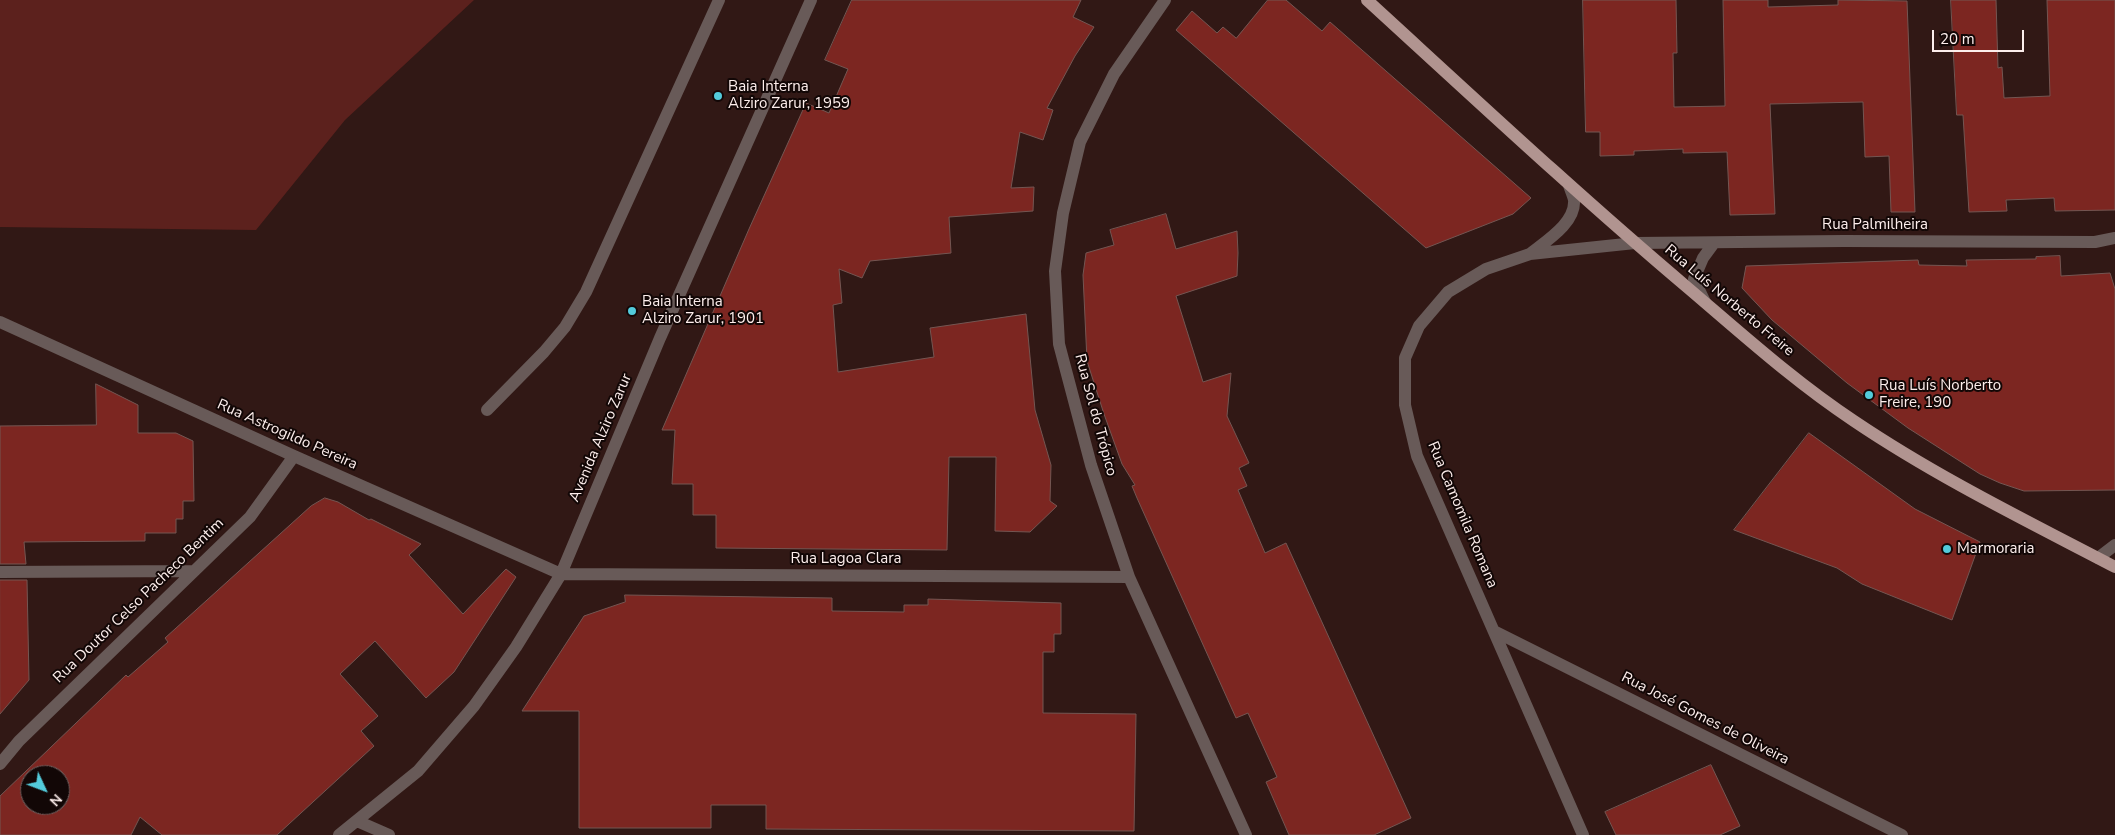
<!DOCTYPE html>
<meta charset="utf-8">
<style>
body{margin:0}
#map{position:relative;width:2115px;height:835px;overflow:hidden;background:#311815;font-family:"Nunito Sans",sans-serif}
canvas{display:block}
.north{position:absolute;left:20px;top:765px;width:50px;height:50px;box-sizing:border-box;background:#120706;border:1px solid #706362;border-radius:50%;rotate:133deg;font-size:14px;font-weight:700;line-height:20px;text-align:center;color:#fdeeec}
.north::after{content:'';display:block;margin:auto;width:18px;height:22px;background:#53cbdb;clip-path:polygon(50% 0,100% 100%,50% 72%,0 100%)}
.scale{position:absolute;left:1932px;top:30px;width:92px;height:22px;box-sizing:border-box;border:2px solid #fdeeec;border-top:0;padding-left:6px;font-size:15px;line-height:18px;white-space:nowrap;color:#fdeeec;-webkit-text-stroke:4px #120706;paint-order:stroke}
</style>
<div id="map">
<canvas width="2115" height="835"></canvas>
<div class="north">N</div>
<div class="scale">20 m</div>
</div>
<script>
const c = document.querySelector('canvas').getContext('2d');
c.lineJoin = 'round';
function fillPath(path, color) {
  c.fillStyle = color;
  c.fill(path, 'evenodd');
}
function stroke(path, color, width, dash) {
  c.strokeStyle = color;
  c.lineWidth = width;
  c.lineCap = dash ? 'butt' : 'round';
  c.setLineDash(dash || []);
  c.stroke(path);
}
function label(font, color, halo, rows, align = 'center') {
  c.font = font + ' "Nunito Sans",sans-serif';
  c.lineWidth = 4;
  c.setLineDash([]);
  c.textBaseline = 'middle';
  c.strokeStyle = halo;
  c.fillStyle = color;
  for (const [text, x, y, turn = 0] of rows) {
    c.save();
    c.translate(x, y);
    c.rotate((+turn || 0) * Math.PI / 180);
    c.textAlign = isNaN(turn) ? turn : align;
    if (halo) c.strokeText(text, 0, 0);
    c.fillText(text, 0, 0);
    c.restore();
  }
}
const green = new Path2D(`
 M0,0H474L345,120L256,230L0,227Z`);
const building = new Path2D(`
 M852,0H1081L1073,17L1094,27L1075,56L1047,108L1053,110L1043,140L1020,132L1011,188L1034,187L1033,211L949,217L951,253L870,261L862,278L839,269L842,303L833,305L838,372L934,357L930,328L1026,314L1035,410L1051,465L1050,501L1057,506L1030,532L995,531L996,457H949L947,550L716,548V515H693V484H672L675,430H662L749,229L806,103L829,113L848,69L825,60Z
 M1268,0H1286L1322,31L1330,22L1531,198L1513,214L1426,248L1176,30L1192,11L1217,33L1223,27L1236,38Z
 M1583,0H1676L1677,53H1673L1674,107L1725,106L1723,0H1768V7L1838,5V0L1907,1L1915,212H1891L1889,156L1865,157L1863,102L1770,104L1775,214L1730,215L1727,152L1683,153V149L1634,151V155L1600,156V132H1586Z
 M1951,0H1996L1998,68L2002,67L2004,98L2050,96L2047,0H2115V210L2055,211L2054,198L2006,200L2007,211L1969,212L1963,115H1957Z
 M1166,214L1176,249L1237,231L1238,253L1237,276L1176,296L1203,382L1231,373L1227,416L1249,463L1239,468L1247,486L1238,490L1265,553L1286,543L1411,818L1374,835H1289L1266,782L1277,777L1248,713L1236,718L1137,498L1132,486L1135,485L1122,464L1104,414L1087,361L1083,275L1086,253L1114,245L1110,230Z
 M2060,256L2061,276L2110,273L2115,289V490L2024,491L2000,483L1980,474L1908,428L1847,383L1772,320L1742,288L1746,266L1918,260L1919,265L1967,266L1966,260L2036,259V257Z
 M96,384L138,405V433H176L193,441L194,501H183V519H176V533H145V541L24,542L26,564H0V426L96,425Z
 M1809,433L1915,509L1980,542L1952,620L1862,584L1837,568L1734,530Z
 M325,498L338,502L369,520L371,519L421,544L409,555L463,614L506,569L516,577L454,672L426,698L375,641L340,674L378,716L361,731L374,746L277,835H162L140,817L131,835H0V796L126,675L128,677L168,642L165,638L311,506ZM30,775H60V805H30Z
 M0,580H27L29,680L0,714Z
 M625,595L832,598V611L904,612V605H928V599L1061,603V634H1054V652H1043V713L1136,714L1134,831L766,829V805H711V828H579V711H522L584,616L625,602Z
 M1711,765L1740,826L1720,835H1616L1605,812Z`);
const minor = new Path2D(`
 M1165,0L1114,74L1080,142L1063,213L1055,271L1059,344L1091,465L1129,577L1246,835
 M1530,254C1546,241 1576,223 1574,200C1573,195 1570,189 1569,185
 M1705,302L1694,279L1703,258L1714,243
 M0,322L294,456L561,574L1129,577
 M487,410L544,352L565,327L586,292L719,0
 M2098,558L2115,545
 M0,572L194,571
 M1494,631L1902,835
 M0,764L19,741L250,517L294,456
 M357,821L389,835
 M339,835L418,771L474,706L516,647L561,574L660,338L811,0
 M1583,835L1417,456L1405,405V358L1419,326L1448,292L1486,269L1530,254L1635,243L1844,241L2095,242L2115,238`);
const major = new Path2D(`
 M1367,0C1473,97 1578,195 1688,288C1742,334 1795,382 1854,421C1937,477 2027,521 2115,567`);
const markers = [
 [718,96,5,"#53cbdb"],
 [632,311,5,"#53cbdb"],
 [1869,395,5,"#53cbdb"],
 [1947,549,5,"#53cbdb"]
];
const poiNames = [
 ["Baia Interna",728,87],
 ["Alziro Zarur, 1959",728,104],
 ["Baia Interna",642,302],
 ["Alziro Zarur, 1901",642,319],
 ["Rua Luís Norberto",1879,386],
 ["Freire, 190",1879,403],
 ["Marmoraria",1957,549]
];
const streetNames = [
 ["Rua Palmilheira",1875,225],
 ["Rua Luís Norberto Freire",1729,301,40],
 ["Rua Sol do Trópico",1095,415,75],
 ["Rua Astrogildo Pereira",287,435,24],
 ["Avenida Alziro Zarur",601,438,-67],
 ["Rua Camomila Romana",1462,515,67],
 ["Rua Lagoa Clara",846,559],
 ["Rua Doutor Celso Pacheco Bentim",139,601,-44],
 ["Rua José Gomes de Oliveira",1705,719,27]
];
fillPath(green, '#5c211d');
fillPath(building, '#7c2621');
stroke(building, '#745652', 1);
stroke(minor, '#685a58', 12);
stroke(major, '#b19490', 12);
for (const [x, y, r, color] of markers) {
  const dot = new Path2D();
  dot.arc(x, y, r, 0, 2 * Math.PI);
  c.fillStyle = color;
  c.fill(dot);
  stroke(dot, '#120706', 2);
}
label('15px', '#fdeeec', '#120706', poiNames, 'left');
label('15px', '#fdeeec', '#120706', streetNames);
</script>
